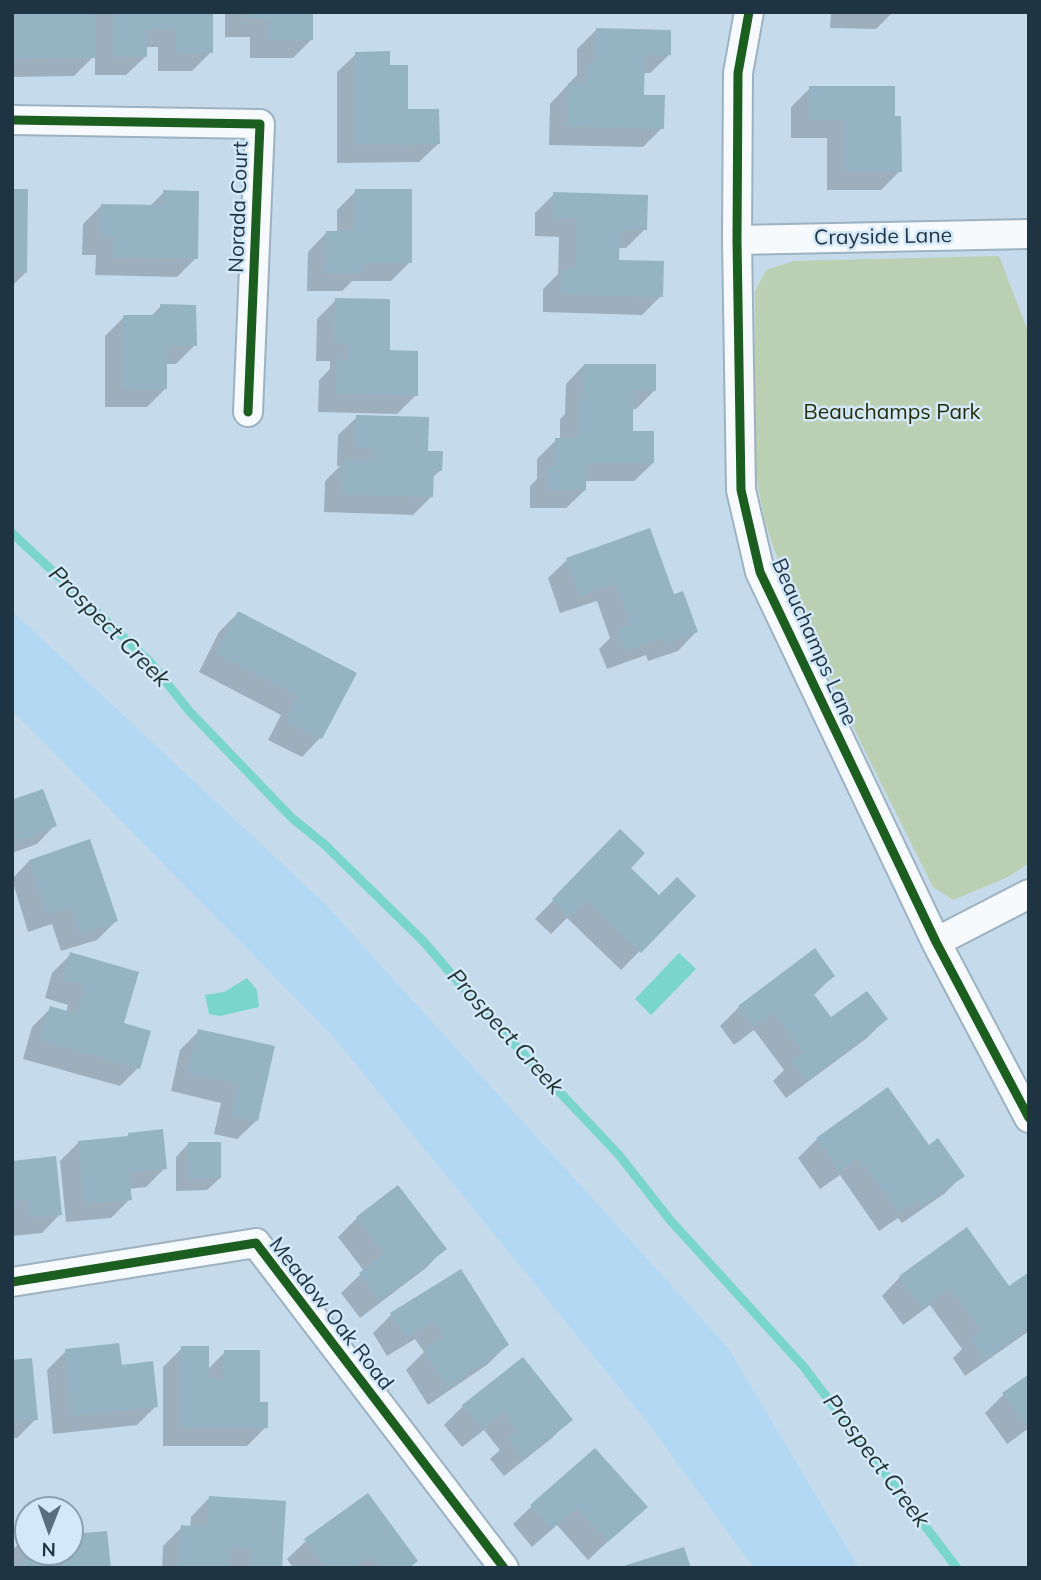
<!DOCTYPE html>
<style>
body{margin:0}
#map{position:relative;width:1041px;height:1580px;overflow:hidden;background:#c5dbec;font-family:Mulish,sans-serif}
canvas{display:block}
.frame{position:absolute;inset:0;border:14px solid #1f3443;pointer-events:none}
.north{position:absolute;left:14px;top:1496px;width:70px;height:70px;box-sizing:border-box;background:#d3e8f8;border:2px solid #8ba0b0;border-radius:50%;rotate:181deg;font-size:19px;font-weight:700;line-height:28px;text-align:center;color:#1f3443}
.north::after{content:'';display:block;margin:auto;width:24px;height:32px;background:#596e7e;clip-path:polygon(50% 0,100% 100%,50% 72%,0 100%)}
</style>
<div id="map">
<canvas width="1041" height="1580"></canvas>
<div class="frame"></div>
<div class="north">N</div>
</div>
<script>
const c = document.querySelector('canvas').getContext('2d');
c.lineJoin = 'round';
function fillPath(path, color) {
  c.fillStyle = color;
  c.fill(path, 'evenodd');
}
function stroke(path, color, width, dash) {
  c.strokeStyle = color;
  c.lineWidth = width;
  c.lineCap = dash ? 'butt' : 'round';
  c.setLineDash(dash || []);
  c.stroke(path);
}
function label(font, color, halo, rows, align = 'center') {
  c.font = font + ' Mulish,sans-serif';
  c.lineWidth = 5;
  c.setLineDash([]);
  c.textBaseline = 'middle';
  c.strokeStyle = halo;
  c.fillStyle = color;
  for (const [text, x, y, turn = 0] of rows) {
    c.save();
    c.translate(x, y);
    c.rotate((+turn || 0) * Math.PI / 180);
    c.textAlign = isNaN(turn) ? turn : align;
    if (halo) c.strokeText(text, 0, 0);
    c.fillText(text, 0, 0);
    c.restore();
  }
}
const built = new Path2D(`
 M12,611L325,904L728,1348L859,1568H754L649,1424L331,1034L12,710Z`);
const green = new Path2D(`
 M999,256L1029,334V863L1008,877L953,900L933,887L859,739L786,583L765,522L755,470V291L766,270L794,261Z`);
const water = new Path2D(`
 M679,953L696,969L651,1015L635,999Z
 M247,978L257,990L259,1007L220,1016L209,1014L205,995L224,992Z`);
const shadow = new Path2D(`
 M12,12H212L211,52L192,71H158V47H145V57L126,75H95V55L74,76L12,77Z
 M225,12H311L312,39L293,58H250V37H225Z
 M831,12H893L876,29L830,28Z
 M596,30L669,55L650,73H643L642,96L662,128L643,147L549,145L550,104L577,75V49Z
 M356,54L388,67L407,111L438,144L419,162L337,163V72Z
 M810,88L893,118L900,171L881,190H827V138H791V107Z
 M12,191L25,273L12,286Z
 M356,191L410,262L391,281H352L342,291H307L308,252L326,233H337V210Z
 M164,192L196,258L177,277L95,275L96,255H82L83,224L102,205L150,206Z
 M554,194L645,229L626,248H618V262L661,296L642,315L543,312V289L558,274L559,237L535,236V213Z
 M336,300L388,352L416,395L397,414L318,412L319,380L330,369V361H316L317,319Z
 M161,306L195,345L176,364H166V388L147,407H105V336L124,317H150Z
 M584,365L655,390L636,409H631V432L653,463L634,481H585V490L566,508H530V486L537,479V459L556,440H560V419L565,414L566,384Z
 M357,417L426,452L441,470L432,478V496L413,515L324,512L325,481L340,466H337L338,435Z
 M567,560L673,597L696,632L678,651L648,661L646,655L607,669L599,649L610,638L597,601L560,613L548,578Z
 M238,613L354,674L320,738L302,757L268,740L281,715L199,672L219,632Z
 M12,799L55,825L37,844L12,853Z
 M620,832L628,868L659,897L694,896L621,970L567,918L551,934L535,919Z
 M29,861L116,921L97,940L61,951L52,924L28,932L12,879Z
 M814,951L833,976L813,996L831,1020L886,1019L867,1038L786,1098L773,1081L784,1070L754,1030L734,1045L720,1026L739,1007Z
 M71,954L122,1024L138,1068L120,1086L23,1059L32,1027L51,1008L66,1012L68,1005L45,998L52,973Z
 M199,1031L273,1048L256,1121L237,1139L214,1134L221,1103L171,1091L180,1050Z
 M887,1089L929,1147L963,1175L944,1194L902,1223L898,1218L879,1231L840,1175L820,1189L798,1158L817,1139Z
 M129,1134L165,1168L146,1187L129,1189L130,1199L111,1218L66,1222L60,1161L78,1143L125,1138Z
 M188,1144L220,1178L207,1190L176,1191V1157Z
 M12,1162L60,1214L42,1233L12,1236Z
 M397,1188L444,1249L426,1268L360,1318L341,1293L364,1271L338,1237L357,1218Z
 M460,1271L507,1345L488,1364L428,1405L406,1370L424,1352L415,1339L387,1356L373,1333L391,1315Z
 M900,1277L1008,1288L1029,1277V1331L965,1376L953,1358L962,1349L930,1305L903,1325L882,1296Z
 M182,1348L207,1370L225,1352L258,1404L266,1427L247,1446H163V1367Z
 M66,1351L120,1367L156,1406L137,1425L53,1434L47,1370Z
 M12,1362L36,1419L17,1438H12Z
 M1029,1376V1428L1007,1444L985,1413L1003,1395Z
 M463,1406L570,1420L552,1438L504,1476L490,1459L500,1450L484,1430L462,1447L444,1425Z
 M209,1498L280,1568H233V1566H228L227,1568H162L163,1546L182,1527L190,1528L191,1517Z
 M532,1506L645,1507L588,1560L557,1525L532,1547L513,1524Z
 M70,1536L109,1568H12V1550L22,1541L28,1540V1552H70Z
 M306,1541L416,1560L409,1568H293L287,1559Z`);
const stream = new Path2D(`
 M12,533L150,662L190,712L292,818L324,844L424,942L484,1012L619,1155L670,1220L803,1366L957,1568`);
const building = new Path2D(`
 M12,12H95V58L12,59Z
 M114,12H213V53H176V29H147V57H113Z
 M243,12H313V40H269V19H243Z
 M596,28L671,30V55H645L644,95H665L664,129L567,126L568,83L586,84L587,63H595Z
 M390,51V65H408V109H439L440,144L355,145V52Z
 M809,86H895V116H901L902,172H845V120H809Z
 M12,189H28L27,273H12Z
 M355,189H412V263H363V273H325L326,231H354Z
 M163,190L199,191L198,259L113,257L114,237H100L101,204L163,205Z
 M553,192L648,195L647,230H620L619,260L664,261L663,297L561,294V269H576L577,219L553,218Z
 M335,298L390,299V350L418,351V396L336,394L337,359L348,360V343H334Z
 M160,304L196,305L197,346H167V389H123V315H160Z
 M584,364H656V391L633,390V431H654V463H586V490H548V466H555V438H578V399H583Z
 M356,415L429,417L428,451H443L442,471L434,470L433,497L342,494L343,460L374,461V448L355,447Z
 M650,528L674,594L683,591L698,632L666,644L664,637L625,651L617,629L630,624L616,583L579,596L566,558Z
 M238,611L357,673L322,739L285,721L298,696L216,653Z
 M43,789L57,826L12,843V795L14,799Z
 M620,829L645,853L631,868L659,895L677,877L696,896L641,953L586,900L570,917L552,899Z
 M90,839L118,921L80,934L71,906L47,914L29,860Z
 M815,948L835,976L813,993L831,1017L867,991L888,1019L806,1081L791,1061L803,1052L773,1012L753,1027L738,1006Z
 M70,952L139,972L124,1023L151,1031L140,1069L40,1040L50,1006L77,1014L85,986L62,979Z
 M198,1029L275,1046L258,1121L232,1116L239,1084L188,1073Z
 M888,1087L929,1145L938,1138L965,1176L922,1206L918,1200L899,1213L859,1158L840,1171L816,1138Z
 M163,1129L167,1169L129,1172L132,1200L84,1204L78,1141L128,1136V1133Z
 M188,1142H221V1178L188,1179Z
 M56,1156L62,1215L30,1218L28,1200L12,1201V1161Z
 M398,1185L447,1249L379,1301L359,1273L384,1254L356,1217Z
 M967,1227L1009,1286L1029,1272V1327L985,1359L970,1338L981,1331L950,1288L922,1308L899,1276Z
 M461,1269L509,1345L447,1388L423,1350L444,1337L434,1321L406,1338L390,1313Z
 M119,1343L122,1365L153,1361L158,1407L72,1416L65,1349Z
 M181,1346H209V1379H224V1350H260V1402H268V1428H181Z
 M523,1357L573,1420L523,1459L508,1439L518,1431L504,1413L482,1429L462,1405Z
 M32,1358L38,1420L12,1422V1360Z
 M1029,1374V1425L1027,1426L1002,1393Z
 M595,1448L648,1507L608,1542L577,1508L552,1529L530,1505Z
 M368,1493L418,1561L409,1568H380L371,1556L354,1568H325L304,1539Z
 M209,1496L286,1501L282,1568H250L251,1548L230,1547L229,1568H178L181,1525L207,1527Z
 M107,1531L111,1568H24L21,1539L28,1538V1552H70V1534Z
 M684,1547L691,1568H620V1567Z`);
const minor = new Path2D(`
 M749,12L738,73L737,240L741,490L760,572L936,942L1029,1118
 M12,120L260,124L248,412
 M737,240L1029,234
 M936,942L1029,894
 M12,1282L256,1243L504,1568`);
const cycleway = new Path2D(`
 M749,12L738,73L737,240L741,490L760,572L936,942L1029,1118
 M12,120L260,124L248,412
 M12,1282L256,1243L504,1568`);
const streetNames = [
 ["Norada Court",239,207,-88],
 ["Crayside Lane",883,237,-1],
 ["Beauchamps Lane",814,642,66],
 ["Meadow Oak Road",331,1314,52]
];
const parkNames = [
 ["Beauchamps Park",892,413]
];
const waterNames = [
 ["Prospect Creek",109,627,45],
 ["Prospect Creek",505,1032,48],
 ["Prospect Creek",876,1461,53]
];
fillPath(built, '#b3d8f3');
fillPath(green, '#bbcfb2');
fillPath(water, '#7ad6cd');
fillPath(shadow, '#0003');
stroke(stream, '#7ad6cd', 9);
fillPath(building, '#94b4c3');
stroke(minor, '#9db1c0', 32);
stroke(minor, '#f6fafc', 28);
stroke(cycleway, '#1b5e20', 9);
label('21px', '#1f3443', '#d3e8f8', streetNames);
label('21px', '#262e09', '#d3e8f8', parkNames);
label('italic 23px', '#1e332f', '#d3e8f8', waterNames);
</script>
